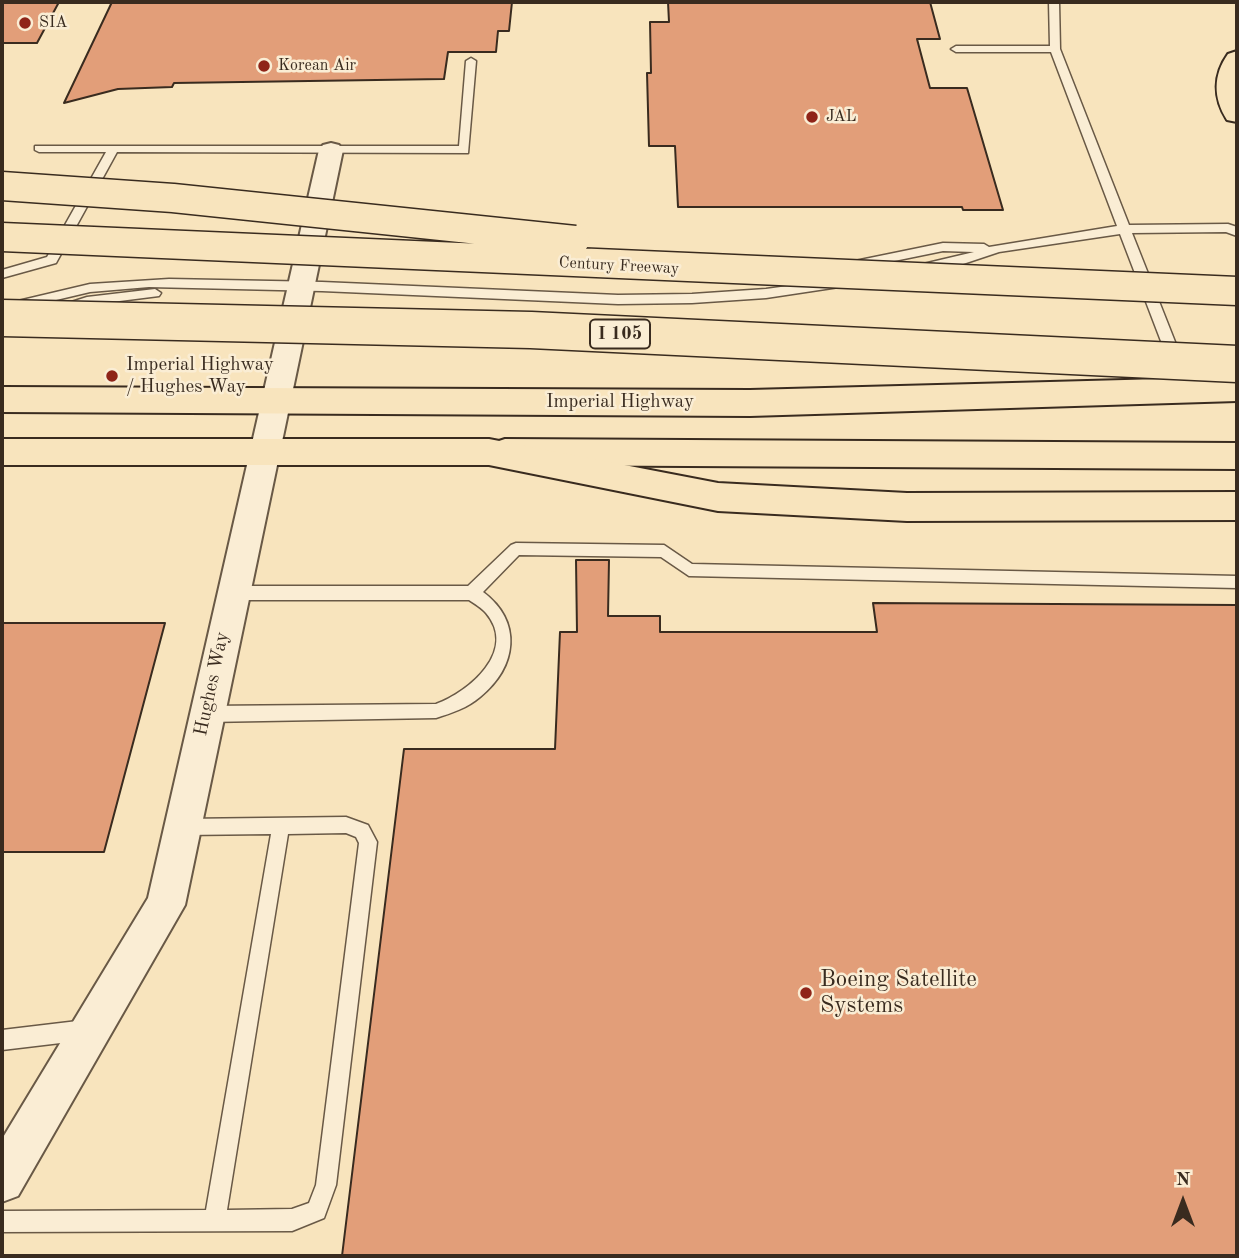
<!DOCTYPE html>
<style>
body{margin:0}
#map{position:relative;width:1239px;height:1258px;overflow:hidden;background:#f8e4bd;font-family:"Old Standard TT",serif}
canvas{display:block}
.frame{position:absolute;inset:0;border:4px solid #392b1f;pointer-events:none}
.north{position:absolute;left:1148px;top:1167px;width:70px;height:70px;-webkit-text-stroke:5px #faedd4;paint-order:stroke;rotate:0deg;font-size:19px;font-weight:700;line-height:28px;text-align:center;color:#392b1f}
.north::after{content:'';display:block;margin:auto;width:24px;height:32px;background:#392b1f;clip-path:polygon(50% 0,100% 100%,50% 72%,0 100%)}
</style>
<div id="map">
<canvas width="1239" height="1258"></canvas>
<div class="frame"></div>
<div class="north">N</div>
</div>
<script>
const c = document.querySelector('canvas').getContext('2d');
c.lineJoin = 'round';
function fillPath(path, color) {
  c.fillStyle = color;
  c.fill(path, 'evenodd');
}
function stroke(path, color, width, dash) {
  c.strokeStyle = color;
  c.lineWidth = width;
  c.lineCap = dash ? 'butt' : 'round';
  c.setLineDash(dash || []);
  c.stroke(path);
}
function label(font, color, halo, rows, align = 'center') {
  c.font = font + ' "Old Standard TT",serif';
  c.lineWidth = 5;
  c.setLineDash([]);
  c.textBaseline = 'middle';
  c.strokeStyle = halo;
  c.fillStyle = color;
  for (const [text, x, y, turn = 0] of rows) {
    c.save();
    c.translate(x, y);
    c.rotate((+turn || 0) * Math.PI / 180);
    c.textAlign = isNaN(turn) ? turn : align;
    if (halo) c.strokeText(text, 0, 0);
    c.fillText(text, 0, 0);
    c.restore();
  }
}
const building = new Path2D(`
 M2,2H59L37,43H2Z
 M112,2H512L509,31H498L496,52H448L444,79L174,83L172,87L118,89L64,103Z
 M668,2H930L940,39H917L930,88H967L1003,210H963L962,207H678L675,146H649L647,73H651L650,22H669Z
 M576,560H609L608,616H660V632H877L873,603L1237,605V1256H342L404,749H555L560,632H577Z
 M2,623H165L104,852H2Z`);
const lane = new Path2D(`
 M1049,2H1059L1060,49L1129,225L1228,224L1237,227V236L1226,232L1132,233L1183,362L1181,365H1171L1169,362L1120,234L999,252L957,266L923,272L917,268L919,265L974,252L943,251L855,269L849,265L855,261L943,243L984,244L989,247L1117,226L1051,52H956L951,49L956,46H1050Z
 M471,58L476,61L468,153L117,152L56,263L2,278V270L47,257L106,152H39L35,150V146H459L466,61Z
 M169,279L322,282L618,295L692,294L766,289L839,279L845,283L839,287L766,298L692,303L618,304L322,291L149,287L90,292L18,309L12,305L18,301L90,284Z
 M155,289L161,293L159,296L88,305L67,313L61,308L62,305L87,297Z
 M516,543L664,545L692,564L1237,576V588L689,576L661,557L519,555L483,592C523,622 517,667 480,697C467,708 452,713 436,718L206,722L200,719L198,714L200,709L206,706L436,704C469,692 518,651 486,613C482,608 475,604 469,600H233L228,598L225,593L228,588L233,586H468L511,545Z
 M346,817L368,825L377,842L336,1185L324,1218L292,1231L2,1232V1211L206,1210L271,834L183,835L177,833L174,827L177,821L183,819ZM346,833L356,837L359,843L316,1185L309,1203L292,1209L227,1210L288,834Z
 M86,1020L93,1023L96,1030L93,1037L86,1040L2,1050V1030Z`);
const street = new Path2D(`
 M331,143L339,145L343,150L185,905L18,1196L2,1202V1139L148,898L319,150L323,145Z`);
const primary = new Path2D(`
 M1237,377V401L750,416L2,412V387L750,390Z
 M505,439L1237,443V469L505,465L493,461L488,452L493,443Z`);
const highway = new Path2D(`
 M1237,51V122L1227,120C1213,98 1213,75 1228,54Z
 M2,439H489L718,483L907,493L1237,492V520L907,521L718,511L489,465H2Z`);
const highwayBridgeFar1 = new Path2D(`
 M2,186L173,198L575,240
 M2,237L1237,291
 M2,318H13`);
const highwayBridge = new Path2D(`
 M2,318L531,330L1237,364`);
const markers = [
 [25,23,7,"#8f2418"],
 [264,66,7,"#8f2418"],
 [812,117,7,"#8f2418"],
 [112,376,7,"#8f2418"],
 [806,993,7,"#8f2418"]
];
const farPoinames = [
 ["SIA",39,23],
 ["Korean Air",278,66],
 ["JAL",826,117]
];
const farStreetnames = [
 ["Century Freeway",619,266,3]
];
const shields = [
 [620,334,60]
];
const shieldNames = [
 ["I 105",620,334]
];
const poiNames = [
 ["Imperial Highway",126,365],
 ["/ Hughes Way",126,387]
];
const streetNames = [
 ["Imperial Highway",620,402],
 ["Hughes Way",212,684,-78]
];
const nearPoinames = [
 ["Boeing Satellite",820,980],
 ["Systems",820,1006]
];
fillPath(building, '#e29e79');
stroke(building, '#392b1f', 2);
stroke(lane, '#695946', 3);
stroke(street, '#695946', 4);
stroke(primary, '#392b1f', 4);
stroke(highway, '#392b1f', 4);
fillPath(lane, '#faedd4');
fillPath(street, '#faedd4');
fillPath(primary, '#f8e4bd');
fillPath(highway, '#f8e4bd');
stroke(highwayBridgeFar1, '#392b1f', 31, []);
stroke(highwayBridge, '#392b1f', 39, []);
stroke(highwayBridgeFar1, '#f8e4bd', 28);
stroke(highwayBridge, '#f8e4bd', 36);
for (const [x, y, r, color] of markers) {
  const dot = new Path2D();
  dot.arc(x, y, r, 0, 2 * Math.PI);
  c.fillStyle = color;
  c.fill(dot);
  stroke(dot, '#faedd4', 2.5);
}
label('16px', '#392b1f', '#faedd4', farPoinames, 'left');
label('16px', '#392b1f', '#faedd4', farStreetnames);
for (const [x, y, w] of shields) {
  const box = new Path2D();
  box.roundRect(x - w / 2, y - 14.5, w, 29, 5);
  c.fillStyle = '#faedd4';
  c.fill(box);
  stroke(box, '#392b1f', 2);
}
label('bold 18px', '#392b1f', null, shieldNames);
label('19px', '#392b1f', '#faedd4', poiNames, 'left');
label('19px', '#392b1f', '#faedd4', streetNames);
label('23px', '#392b1f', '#faedd4', nearPoinames, 'left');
</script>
